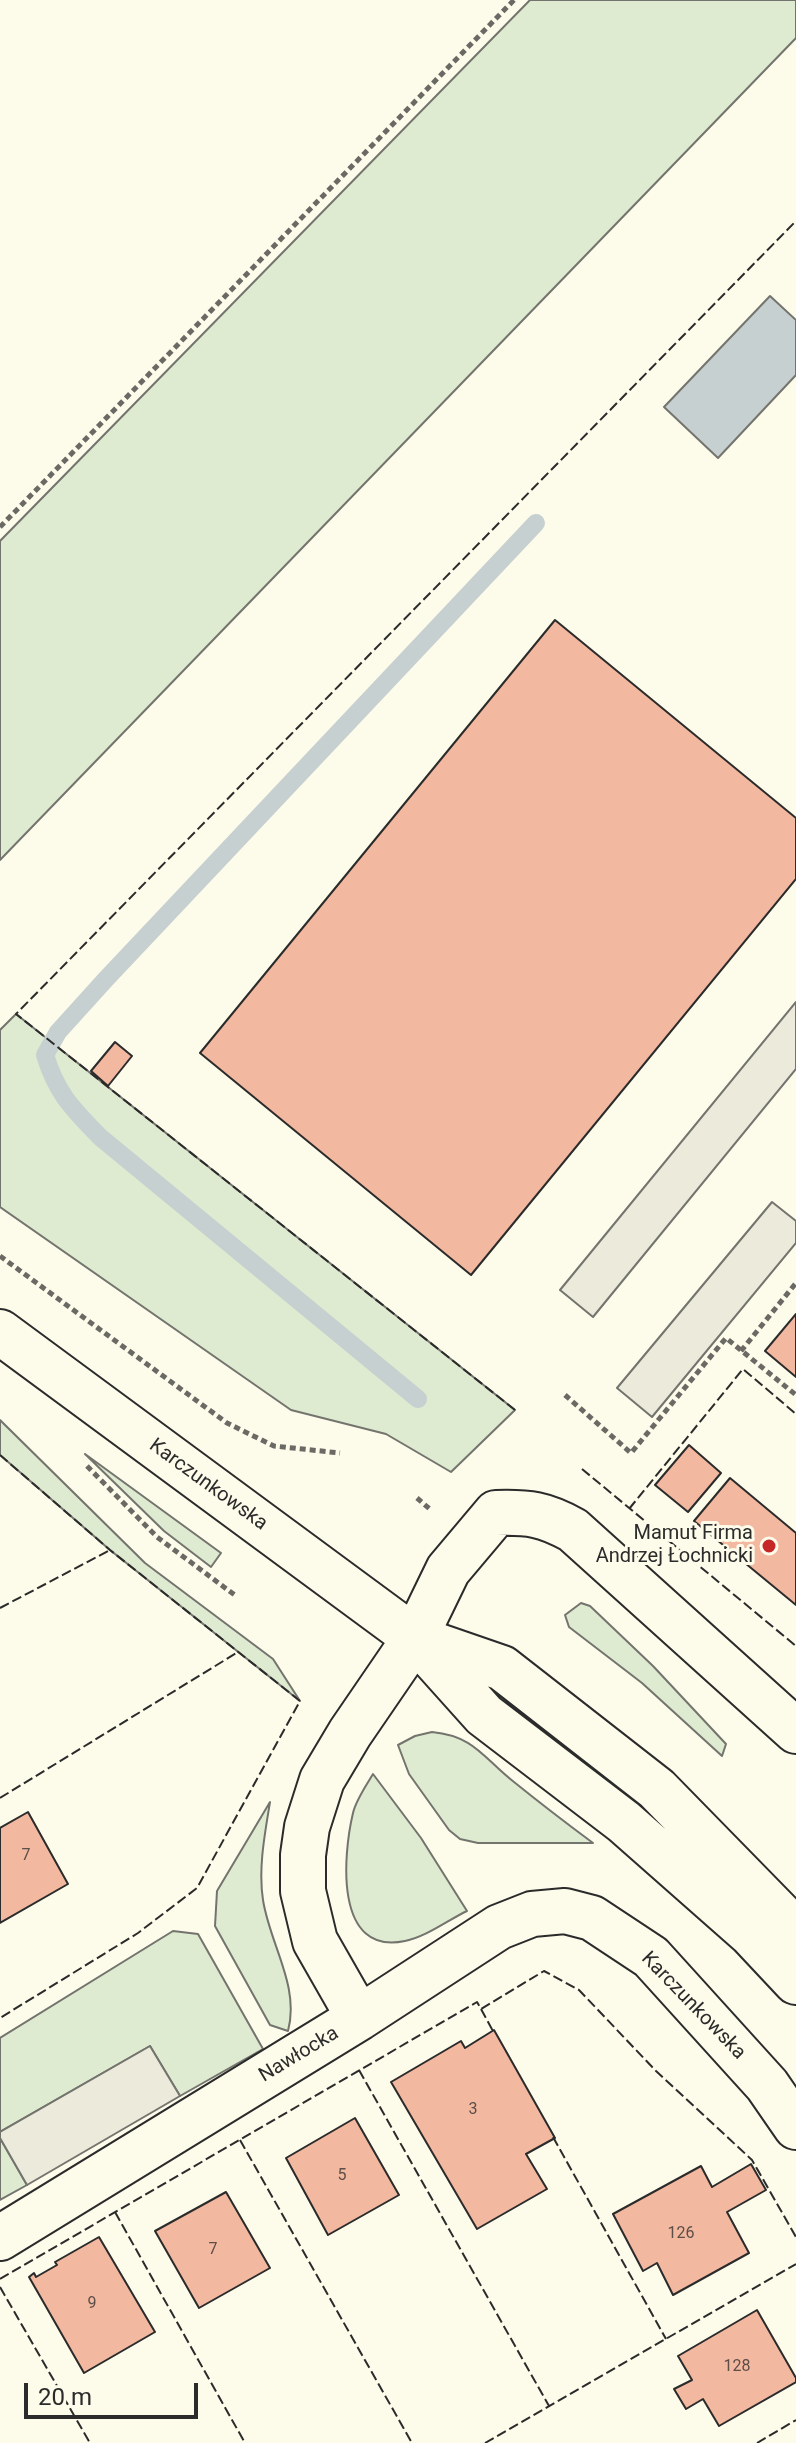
<!DOCTYPE html>
<meta charset="utf-8">
<style>
body{margin:0}
#map{position:relative;width:796px;height:2443px;overflow:hidden;background:#fdfbea;font-family:Roboto,sans-serif}
canvas{display:block}
.scale{position:absolute;left:24px;top:2383px;width:174px;height:36px;box-sizing:border-box;border:4px solid #2b2b2b;border-top:0;padding-left:10px;font-size:24px;line-height:28px;white-space:nowrap;color:#2b2b2b;-webkit-text-stroke:6px #fdfbea;paint-order:stroke}
</style>
<div id="map">
<canvas width="796" height="2443"></canvas>
<div class="scale">20 m</div>
</div>
<script>
const c = document.querySelector('canvas').getContext('2d');
c.lineJoin = 'round';
function fillPath(path, color) {
  c.fillStyle = color;
  c.fill(path, 'evenodd');
}
function stroke(path, color, width, dash) {
  c.strokeStyle = color;
  c.lineWidth = width;
  c.lineCap = dash ? 'butt' : 'round';
  c.setLineDash(dash || []);
  c.stroke(path);
}
function label(font, color, halo, rows, align = 'center') {
  c.font = font + ' Roboto,sans-serif';
  c.lineWidth = 6;
  c.setLineDash([]);
  c.textBaseline = 'middle';
  c.strokeStyle = halo;
  c.fillStyle = color;
  for (const [text, x, y, turn = 0] of rows) {
    c.save();
    c.translate(x, y);
    c.rotate((+turn || 0) * Math.PI / 180);
    c.textAlign = isNaN(turn) ? turn : align;
    if (halo) c.strokeText(text, 0, 0);
    c.fillText(text, 0, 0);
    c.restore();
  }
}
const green = new Path2D(`
 M530,0H796V38L0,860V541Z
 M16,1014L515,1410L451,1472L386,1434L291,1410L0,1207V1030Z
 M0,1420L145,1563L273,1659L300,1701L110,1550L0,1455Z
 M85,1454L221,1553L211,1567L164,1531Z
 M581,1603L590,1606L653,1666L726,1744L722,1756L642,1683L569,1627L565,1615Z
 M432,1732C475,1736 484,1759 514,1782C540,1803 566,1823 593,1843H478L460,1839L449,1830L409,1774L398,1745L415,1736Z
 M373,1774L421,1838L467,1911C448,1920 426,1937 405,1941C334,1956 343,1855 353,1813C356,1800 366,1786 373,1774Z
 M270,1802C265,1833 258,1868 263,1900C270,1945 300,1986 288,2031L270,2025L215,1926L217,1891Z
 M173,1931L198,1934L263,2049L180,2096L150,2046L0,2132V2038Z
 M0,2138L27,2185L0,2200Z`);
const parking = new Path2D(`
 M796,1002V1069L593,1317L560,1290Z
 M772,1202L796,1221V1243L652,1417L617,1388Z
 M150,2046L180,2096L27,2185L0,2138V2132Z`);
const water = new Path2D(`
 M770,296L796,320V375L718,458L664,407Z`);
const stream = new Path2D(`
 M418,1399L100,1137C72,1108 57,1094 45,1055L58,1032L106,979L536,523`);
const building = new Path2D(`
 M555,620L796,818V879L471,1275L200,1053Z
 M115,1042L132,1056L108,1086L91,1071Z
 M796,1314V1377L765,1351Z
 M689,1445L721,1473L688,1512L655,1485Z
 M730,1478L796,1533V1605L694,1521Z
 M28,1812L68,1884L0,1923V1828Z
 M494,2030L555,2138L526,2154L547,2189L477,2229L391,2082L461,2041L465,2048Z
 M355,2118L399,2195L328,2235L286,2158Z
 M751,2164L766,2190L727,2212L749,2253L673,2295L657,2263L643,2271L613,2214L701,2166L712,2187Z
 M226,2192L270,2268L199,2308L155,2231Z
 M99,2237L155,2332L84,2373L29,2277L34,2273L36,2277L57,2265L55,2262Z
 M757,2310L796,2378V2382L719,2426L703,2399L686,2409L674,2389L692,2380L678,2356Z`);
const path = new Path2D(`
 M0,527L514,0
 M0,1256L227,1423L274,1446L340,1453
 M741,1351L796,1283
 M565,1395L631,1453L726,1338L796,1395
 M87,1466L157,1537L236,1596
 M417,1498L432,1511`);
const street = new Path2D(`
 M359,2018L315,1941L303,1891V1855L307,1827L322,1780L350,1733L415,1638L448,1570L496,1513C529,1512 544,1514 573,1530L796,1731
 M0,2238L359,2018L499,1927L532,1914L565,1911L592,1918L651,1957L767,2085L796,2127`);
const secondary = new Path2D(`
 M0,1332L415,1638L484,1715L624,1822L751,1934L796,1982
 M418,1639L502,1668L657,1789L796,1931`);
const fence = new Path2D(`
 M515,1410L16,1014L796,221
 M0,1455L110,1550L300,1701L197,1888L138,1933L0,2018
 M582,1469L796,1646
 M629,1509L743,1369L796,1414
 M0,1608L110,1550
 M0,1798L238,1652
 M481,2009L494,2033
 M359,2070L549,2406
 M553,2137L666,2339
 M240,2140L412,2443
 M115,2212L245,2443
 M0,2279L477,2002L481,2009L544,1971L579,1990L656,2071L752,2160L796,2237
 M0,2287L90,2443
 M485,2443L796,2264
 M757,2443L796,2420`);
const markers = [
 [769,1546,8,"#c62828"]
];
const numberNames = [
 ["7",26,1856],
 ["3",473,2110],
 ["5",342,2176],
 ["126",681,2234],
 ["7",213,2250],
 ["9",92,2304],
 ["128",737,2367]
];
const streetNames = [
 ["Karczunkowska",208,1485,36],
 ["Karczunkowska",693,2006,46],
 ["Nawłocka",299,2055,-31]
];
const poiNames = [
 ["Mamut Firma",753,1534],
 ["Andrzej Łochnicki",753,1557]
];
fillPath(green, '#deebd1');
stroke(green, '#74746e', 2);
fillPath(parking, '#eceadb');
stroke(parking, '#74746e', 2);
fillPath(water, '#c7d0d0');
stroke(water, '#74746e', 2);
stroke(stream, '#c7d0d0', 18);
fillPath(building, '#f2b8a0');
stroke(building, '#2b2b2b', 2);
stroke(street, '#2b2b2b', 48);
stroke(secondary, '#2b2b2b', 48);
stroke(path, '#6a6964', 5, [6, 4]);
stroke(street, '#fdfbea', 44);
stroke(secondary, '#fdfbea', 44);
stroke(fence, '#2b2b2b', 2, [10, 4]);
for (const [x, y, r, color] of markers) {
  const dot = new Path2D();
  dot.arc(x, y, r, 0, 2 * Math.PI);
  c.fillStyle = color;
  c.fill(dot);
  stroke(dot, '#fdfbea', 3);
}
label('16px', '#5d4e48', null, numberNames);
label('20px', '#2b2b2b', '#fdfbea', streetNames);
label('20px', '#2b2b2b', '#fdfbea', poiNames, 'right');
</script>
